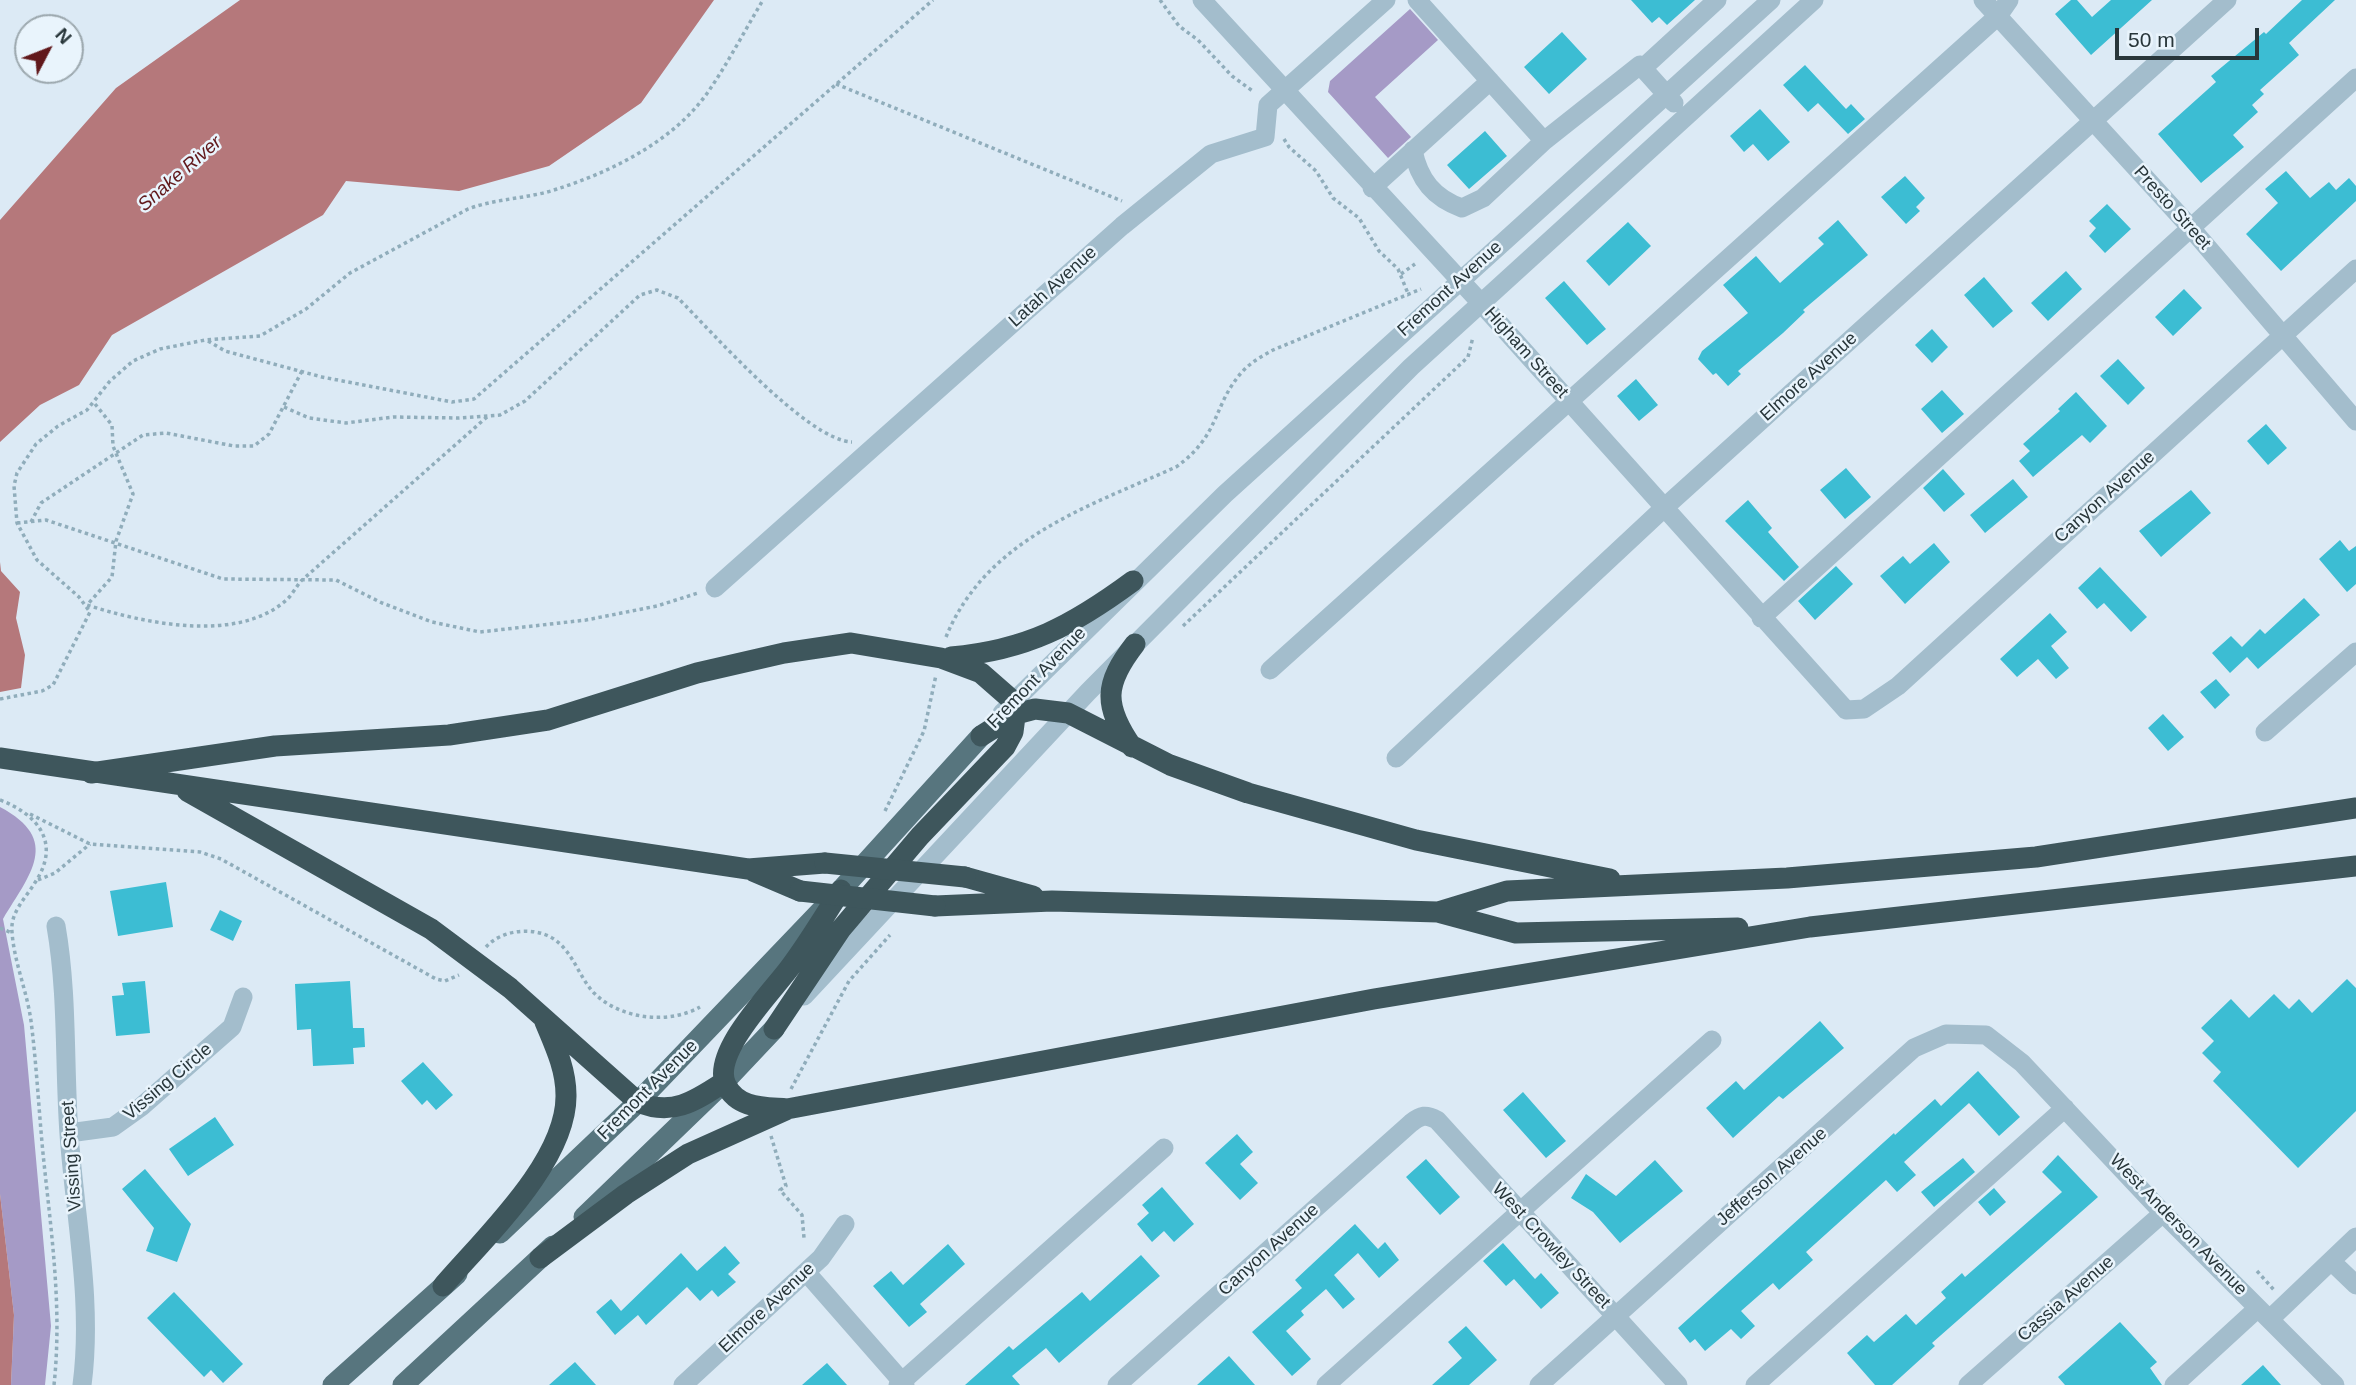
<!DOCTYPE html>
<style>
body{margin:0}
#map{position:relative;width:2356px;height:1385px;overflow:hidden;background:#dceaf5;font-family:Arial,sans-serif}
canvas{display:block}
.north{position:absolute;left:14px;top:14px;width:70px;height:70px;box-sizing:border-box;background:#e9f4fc;border:2px solid #9ca8ae;border-radius:50%;rotate:48deg;font-size:19px;font-weight:700;line-height:28px;text-align:center;color:#28363a}
.north::after{content:'';display:block;margin:auto;width:24px;height:32px;background:#61181b;clip-path:polygon(50% 0,100% 100%,50% 72%,0 100%)}
.scale{position:absolute;left:2115px;top:28px;width:144px;height:32px;box-sizing:border-box;border:4px solid #28363a;border-top:0;padding-left:9px;font-size:21px;line-height:24px;white-space:nowrap;color:#28363a;-webkit-text-stroke:5px #e9f4fc;paint-order:stroke}
</style>
<div id="map">
<canvas width="2356" height="1385"></canvas>
<div class="north">N</div>
<div class="scale">50 m</div>
</div>
<script>
const c = document.querySelector('canvas').getContext('2d');
c.lineJoin = 'round';
function fillPath(path, color) {
  c.fillStyle = color;
  c.fill(path, 'evenodd');
}
function stroke(path, color, width, dash) {
  c.strokeStyle = color;
  c.lineWidth = width;
  c.lineCap = dash ? 'butt' : 'round';
  c.setLineDash(dash || []);
  c.stroke(path);
}
function label(font, color, halo, rows, align = 'center') {
  c.font = font + ' Arial,sans-serif';
  c.lineWidth = 5;
  c.setLineDash([]);
  c.textBaseline = 'middle';
  c.strokeStyle = halo;
  c.fillStyle = color;
  for (const [text, x, y, turn = 0] of rows) {
    c.save();
    c.translate(x, y);
    c.rotate((+turn || 0) * Math.PI / 180);
    c.textAlign = isNaN(turn) ? turn : align;
    if (halo) c.strokeText(text, 0, 0);
    c.fillText(text, 0, 0);
    c.restore();
  }
}
const green = new Path2D(`
 M1410,9L1438,40L1375,97L1411,137L1388,158L1328,92L1330,81Z
 M0,807C62,840 30,874 3,919L24,1025L51,1326L45,1385H11L14,1315L0,1194Z`);
const water = new Path2D(`
 M240,0H714L641,103L549,166L459,191L346,181L323,215L112,335L79,385L40,405L0,442V220L116,88Z
 M0,562L1,571L20,592L16,618L25,655L21,688L0,692Z
 M0,1194L14,1315L11,1385H0Z`);
const building = new Path2D(`
 M1631,0H1695L1667,25L1659,17L1652,23Z
 M2071,0H2077L2092,17L2111,0H2152L2091,55L2055,14Z
 M2302,0H2335L2289,43L2299,55L2260,90L2264,94L2252,105L2258,112L2233,135L2244,147L2201,183L2158,134L2216,82L2211,76L2264,32L2266,34Z
 M1562,32L1587,59L1549,94L1524,67Z
 M1805,65L1846,109L1851,104L1865,119L1848,134L1818,103L1808,112L1783,85Z
 M1760,109L1790,142L1768,161L1753,144L1744,152L1730,136Z
 M1485,131L1507,156L1469,189L1447,165Z
 M2286,171L2310,198L2329,182L2336,190L2349,178L2356,186V201L2281,271L2246,234L2278,203L2265,189Z
 M1905,176L1925,198L1916,207L1920,211L1906,224L1881,197Z
 M2107,204L2131,229L2105,253L2089,236L2096,228L2089,221Z
 M1838,220L1868,255L1803,310L1805,312L1783,333L1738,371L1741,374L1728,386L1716,373L1713,375L1698,359L1702,351L1748,313L1723,285L1756,256L1780,283L1824,244L1818,238Z
 M1628,222L1651,246L1609,286L1586,261Z
 M2066,271L2082,289L2048,321L2031,303Z
 M1984,277L2013,311L1993,328L1964,295Z
 M1564,281L1606,329L1587,345L1545,298Z
 M2184,289L2202,308L2173,336L2155,317Z
 M1932,329L1948,347L1932,363L1915,345Z
 M2118,359L2145,388L2128,405L2100,376Z
 M1636,379L1658,405L1639,421L1617,396Z
 M1942,390L1964,414L1942,433L1921,409Z
 M2076,392L2107,426L2090,443L2082,435L2033,477L2019,461L2030,451L2023,444L2060,411L2058,409Z
 M2266,424L2287,448L2268,465L2247,441Z
 M1846,468L1871,497L1845,519L1820,490Z
 M1943,469L1965,494L1944,512L1923,488Z
 M2013,479L2028,497L1985,533L1970,515Z
 M2191,490L2211,513L2161,557L2139,531Z
 M1748,500L1772,528L1768,532L1799,567L1784,581L1725,521Z
 M2340,540L2349,551L2356,546V584L2347,592L2319,559Z
 M1934,543L1950,562L1905,604L1880,576L1903,556L1910,564Z
 M1836,566L1853,584L1815,620L1798,601Z
 M2100,567L2147,617L2131,632L2104,603L2097,609L2078,588Z
 M2304,598L2320,615L2258,669L2247,657L2230,673L2212,653L2231,636L2242,647L2260,629L2265,634Z
 M2050,613L2067,632L2051,646L2069,668L2056,679L2038,659L2017,677L2000,659Z
 M2216,679L2230,695L2215,709L2200,692Z
 M2163,714L2184,737L2168,751L2148,728Z
 M166,882L173,927L118,936L110,891Z
 M220,910L242,921L233,941L210,930Z
 M2347,979L2356,988V1111L2298,1168L2213,1081L2221,1072L2202,1053L2214,1041L2201,1028L2231,999L2249,1018L2274,994L2289,1009L2299,999L2312,1013Z
 M145,981L150,1033L116,1036L112,996L124,995L122,983Z
 M350,981L353,1028H364L365,1047L353,1048L354,1064L313,1066L311,1029L297,1030L295,984Z
 M1820,1021L1844,1048L1783,1099L1779,1096L1733,1138L1706,1108L1736,1081L1744,1090Z
 M423,1062L453,1095L436,1110L427,1100L422,1105L401,1081Z
 M1978,1071L2020,1117L1999,1136L1969,1103L1904,1162L1916,1175L1897,1192L1886,1180L1806,1252L1813,1260L1779,1290L1773,1283L1741,1311L1755,1326L1741,1339L1731,1329L1705,1351L1695,1339L1690,1343L1678,1328L1894,1133L1895,1135L1935,1099L1941,1106Z
 M1523,1092L1566,1141L1546,1158L1503,1110Z
 M215,1117L234,1145L188,1176L169,1149Z
 M1237,1134L1253,1152L1240,1164L1258,1183L1240,1200L1205,1163Z
 M2058,1155L2098,1197L1932,1343L1935,1346L1892,1385H1875L1847,1353L1867,1335L1874,1342L1906,1314L1916,1325L1946,1298L1941,1292L1962,1273L1965,1277L2062,1192L2042,1172Z
 M1963,1158L1975,1172L1934,1207L1921,1192Z
 M1426,1159L1460,1197L1440,1215L1406,1177Z
 M1655,1160L1683,1191L1620,1243L1593,1212L1571,1198L1586,1174L1616,1196Z
 M145,1169L191,1224L177,1262L146,1251L154,1228L122,1189Z
 M1162,1187L1194,1224L1174,1242L1164,1231L1152,1242L1137,1224L1149,1213L1142,1205Z
 M1994,1188L2006,1202L1990,1216L1978,1202Z
 M1355,1224L1378,1249L1385,1242L1399,1260L1379,1278L1358,1253L1334,1275L1355,1299L1343,1309L1326,1289L1301,1311L1304,1315L1286,1331L1311,1359L1292,1376L1252,1332L1302,1288L1295,1280Z
 M1503,1243L1535,1279L1541,1273L1559,1293L1541,1309L1514,1279L1506,1286L1483,1261Z
 M948,1244L965,1264L920,1304L927,1312L909,1327L873,1286L891,1271L903,1285Z
 M725,1246L740,1263L728,1274L736,1282L718,1297L712,1290L700,1301L687,1287L646,1325L638,1315L615,1335L596,1312L611,1299L621,1311L681,1253L697,1271Z
 M1141,1255L1160,1276L1059,1363L1046,1348L1012,1376L1020,1385H965L1009,1346L1013,1350L1082,1292L1090,1301Z
 M174,1292L243,1364L223,1383L211,1370L204,1377L147,1318Z
 M2120,1322L2157,1362L2150,1368L2162,1385H2065L2058,1377Z
 M1466,1326L1497,1360L1469,1385H1432L1462,1358L1448,1342Z
 M1229,1356L1255,1385H1197Z
 M575,1362L596,1385H549Z
 M827,1363L847,1385H802Z
 M2263,1365L2281,1385H2241Z`);
const path = new Path2D(`
 M1160,0L1179,26L1198,40L1232,76L1254,92
 M836,84L1122,201
 M1284,139L1289,147L1316,171L1333,198L1359,218L1379,251L1398,269L1409,296
 M1401,274L1415,264
 M208,341L225,351L322,377L452,402L474,399L933,0
 M95,404L112,425L113,446L133,494L116,541L112,577L87,605C143,623 235,643 284,602C291,597 296,587 301,581L488,416
 M284,407L309,418L346,423L393,417L458,418L500,415L525,401L640,295L657,290L678,298C712,332 807,440 852,442
 M31,522L41,503L143,435L166,433L234,446H254L269,434L302,371
 M17,523L46,520L223,579L336,580L382,603L432,622L480,632L586,620L657,606L698,593
 M1183,626L1468,357L1473,337
 M946,637C986,539 1087,507 1176,467C1221,435 1212,406 1242,372C1251,362 1262,356 1273,350L1421,289
 M0,699L42,691L53,685L90,612L79,597L37,560L17,523L14,486L17,473L36,444L58,426L87,410L110,381L133,361L160,349L205,340L260,336L306,309L350,273L468,209C497,198 528,199 557,189C611,172 674,141 708,92C728,63 745,30 763,0
 M0,800C37,814 61,842 36,881C26,898 10,912 12,932C14,962 27,991 31,1021C37,1068 39,1116 44,1163C52,1238 62,1310 54,1385
 M885,811L924,731L936,675
 M30,814L90,844L200,852L221,859L436,979L445,981L459,975
 M38,880L55,873L90,844
 M0,928L12,933
 M486,947C503,928 541,925 560,944C575,958 580,978 594,993C620,1019 668,1025 700,1007
 M791,1089L849,981L890,935
 M771,1136L786,1186L780,1190L802,1215L804,1238
 M2257,1271L2274,1290`);
const minor = new Path2D(`
 M1202,0L1480,302L1846,710L1864,709L1898,686L2356,269
 M1417,0L1544,141L1640,65L1674,103
 M1983,0L2190,227L2356,421
 M1643,68L1717,0
 M1413,150C1419,180 1434,198 1462,208L1483,198L1544,141
 M1372,188L1490,81
 M715,588L1122,226L1211,154L1265,137L1268,105L1386,0
 M1761,618L2356,78
 M1270,670L1998,16L2009,0
 M1002,713L1225,494L1771,0
 M2265,732L2356,652
 M1396,758L1665,507L2227,0
 M56,926C68,995 64,1065 69,1134C75,1217 93,1303 82,1385
 M804,996L1088,692L1411,367L1814,0
 M69,1133L113,1127L141,1107L232,1027L243,997
 M2331,1261L2356,1285
 M806,1272L905,1385
 M2270,1319L2356,1237
 M683,1385L821,1258L845,1224
 M898,1385L1164,1148
 M1117,1385L1411,1123C1421,1115 1426,1114 1437,1120L1678,1385
 M1326,1385L1712,1040
 M1539,1385L1914,1048L1946,1034L1986,1035L2022,1063L2163,1213L2335,1385
 M1755,1385L2065,1108
 M1968,1385L2163,1213
 M2174,1385L2258,1308`);
const major = new Path2D(`
 M584,1217L724,1082L774,1029
 M500,1233L638,1102L841,890L981,736
 M333,1385L457,1274
 M403,1385L553,1246`);
const highway = new Path2D(`
 M951,657C1027,650 1072,626 1133,581
 M981,736L1016,714L1035,709L1068,713L1170,765L1248,793L1416,840L1610,879
 M1132,747C1103,705 1104,684 1135,644
 M0,758L748,869L825,863
 M91,773L275,746L449,735L548,720L697,673L784,653L851,643L941,658L981,673L1013,701L1016,709L1013,732L1005,747L920,836L841,929L774,1029
 M187,791L431,929L510,988L638,1102C672,1117 695,1101 724,1082
 M753,871L800,891
 M965,877L1033,896
 M841,890C825,915 809,942 791,966C774,990 710,1053 726,1085C738,1109 764,1107 787,1109L1374,999L1810,927L2356,866
 M935,906L1052,901L1438,912L1516,933L1738,928
 M1438,912L1507,891L1787,878L2036,857L2356,808
 M540,1258L626,1194L688,1154L786,1110
 M443,1286C485,1237 567,1161 566,1095C566,1069 555,1046 545,1022`);
const highwayBridge = new Path2D(`
 M825,863L965,877
 M800,891L935,906`);
const streetNames = [
 ["Presto Street",2172,208,48],
 ["Latah Avenue",1053,287,-42],
 ["Fremont Avenue",1450,289,-42],
 ["Higham Street",1526,353,48],
 ["Elmore Avenue",1809,377,-42],
 ["Canyon Avenue",2105,497,-42],
 ["Fremont Avenue",1037,678,-46],
 ["Vissing Circle",168,1082,-40],
 ["Fremont Avenue",648,1090,-45],
 ["Vissing Street",72,1156,-94],
 ["Jefferson Avenue",1772,1177,-41],
 ["West Anderson Avenue",2178,1225,46],
 ["West Crowley Street",1551,1246,47],
 ["Canyon Avenue",1269,1250,-42],
 ["Cassia Avenue",2066,1299,-41],
 ["Elmore Avenue",767,1308,-43]
];
const waterNames = [
 ["Snake River",180,174,-41]
];
fillPath(green, '#a59ac6');
fillPath(water, '#b5787b');
fillPath(building, '#3cbdd3');
stroke(path, '#90adbb', 3.5, [3.5, 3.5]);
stroke(minor, '#a3bdcc', 19);
stroke(major, '#57757e', 21);
stroke(highway, '#3e565c', 21);
stroke(highwayBridge, '#3e565c', 21);
label('18px', '#28363a', '#e9f4fc', streetNames);
label('italic 19px', '#61181b', '#e9f4fc', waterNames);
</script>
